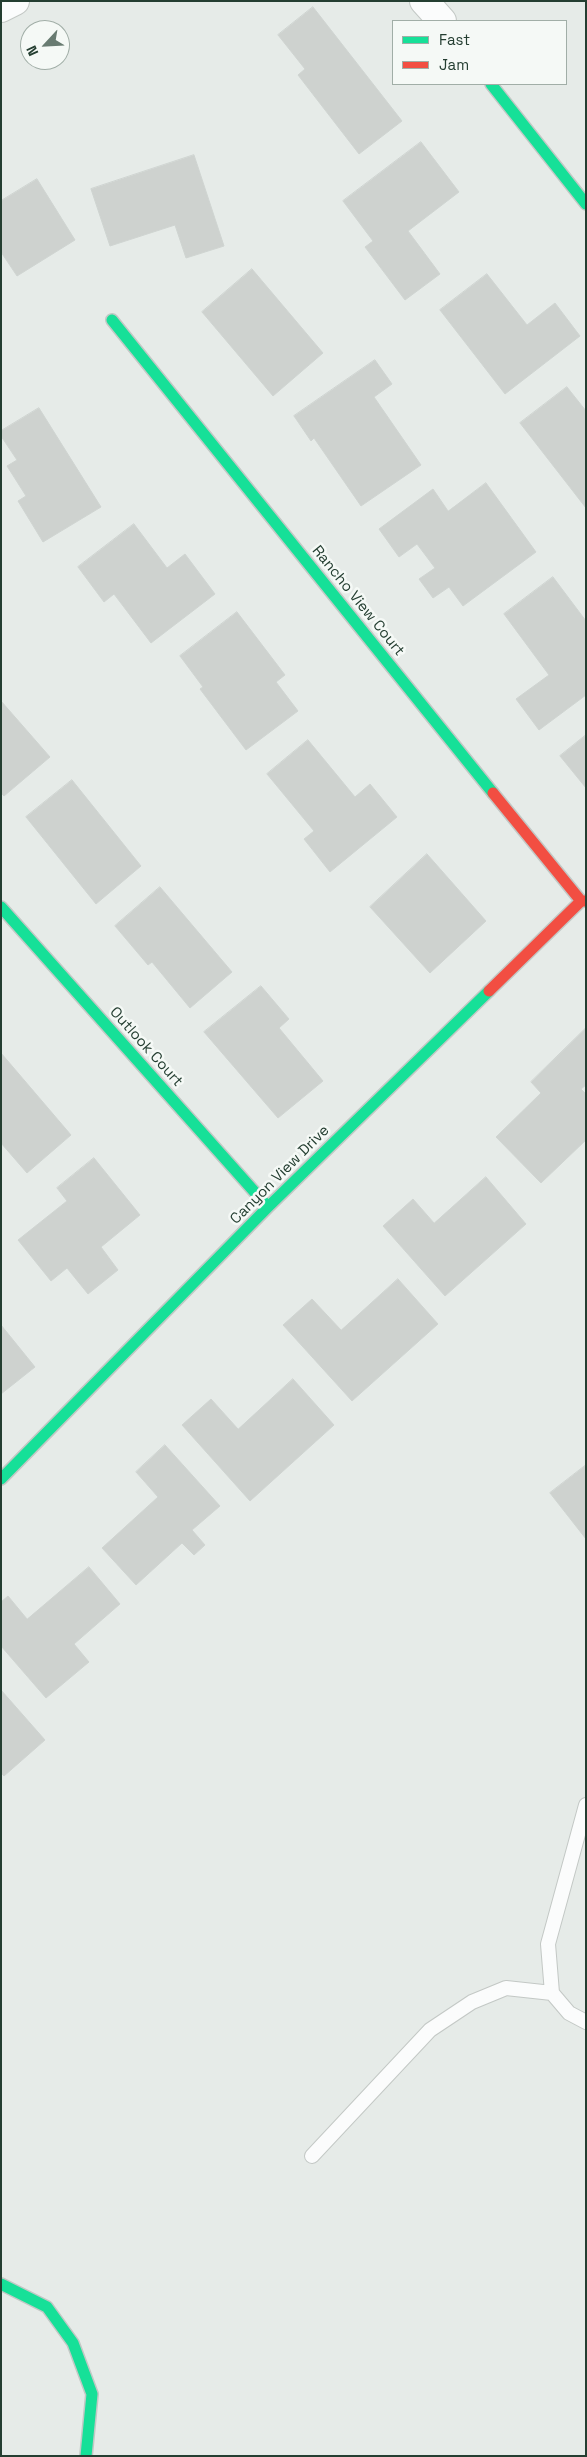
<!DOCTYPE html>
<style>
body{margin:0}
#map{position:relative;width:587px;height:2457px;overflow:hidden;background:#e6ebe8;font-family:"Space Grotesk",sans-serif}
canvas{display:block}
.frame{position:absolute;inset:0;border:2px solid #243e31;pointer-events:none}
.legend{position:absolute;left:392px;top:20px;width:175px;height:65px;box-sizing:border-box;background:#f5f9f6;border:1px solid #a1aea7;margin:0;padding:6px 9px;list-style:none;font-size:15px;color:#243e31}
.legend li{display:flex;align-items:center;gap:10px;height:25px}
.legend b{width:25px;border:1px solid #a1aea7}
.north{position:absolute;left:20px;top:20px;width:50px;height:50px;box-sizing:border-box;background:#f5f9f6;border:1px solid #a1aea7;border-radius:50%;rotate:245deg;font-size:14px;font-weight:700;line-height:20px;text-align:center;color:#243e31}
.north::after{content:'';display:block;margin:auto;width:18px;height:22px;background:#687b71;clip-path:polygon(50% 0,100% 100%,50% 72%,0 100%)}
</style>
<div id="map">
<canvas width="587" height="2457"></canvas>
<div class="frame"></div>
<ul class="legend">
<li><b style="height:6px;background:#16e098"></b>Fast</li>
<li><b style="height:6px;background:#f24e42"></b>Jam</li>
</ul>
<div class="north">N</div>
</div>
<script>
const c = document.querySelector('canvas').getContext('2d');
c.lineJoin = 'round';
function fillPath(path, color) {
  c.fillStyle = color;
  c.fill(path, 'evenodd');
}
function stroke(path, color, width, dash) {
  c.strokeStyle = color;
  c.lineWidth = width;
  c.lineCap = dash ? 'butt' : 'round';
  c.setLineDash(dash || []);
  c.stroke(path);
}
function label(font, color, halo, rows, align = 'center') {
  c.font = font + ' "Space Grotesk",sans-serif';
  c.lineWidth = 5;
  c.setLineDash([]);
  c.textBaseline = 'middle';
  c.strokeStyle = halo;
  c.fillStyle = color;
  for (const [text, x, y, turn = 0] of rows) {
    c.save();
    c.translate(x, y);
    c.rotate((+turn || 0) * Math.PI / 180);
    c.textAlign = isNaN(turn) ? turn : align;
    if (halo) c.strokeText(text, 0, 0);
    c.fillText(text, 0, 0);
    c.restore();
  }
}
const building = new Path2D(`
 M313,7L402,121L359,154L298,75L305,69L278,35Z
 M421,142L459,192L408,231L440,274L405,300L365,247L373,241L343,201Z
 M194,155L224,246L186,258L175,225L110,246L91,189Z
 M37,179L75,240L17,276L1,252V201Z
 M252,269L323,353L273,396L202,312Z
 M487,274L527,325L555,303L580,336L505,394L440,310Z
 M375,360L392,384L374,397L421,465L361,506L314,438L311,441L294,416Z
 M567,387L586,411V508L520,423Z
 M39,408L101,507L43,542L18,501L26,496L7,466L17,460L1,436V431Z
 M486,483L536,552L463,606L449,587L433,598L419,579L435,568L417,544L399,557L379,529L433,489L448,511Z
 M134,524L167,568L185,554L215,594L151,643L114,594L104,602L78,567Z
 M553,577L586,621V695L539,730L516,699L549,675L504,614Z
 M237,612L285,675L276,682L298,711L246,750L200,689L203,687L180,656Z
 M1,701L50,757L4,796L1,793Z
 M586,735V788L560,756Z
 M308,740L355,797L370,784L397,817L330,872L304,839L314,831L267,774Z
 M72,780L141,866L96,904L26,817Z
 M427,854L486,921L430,973L370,907Z
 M160,887L232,972L190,1008L152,962L148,965L115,926Z
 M261,986L289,1019L279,1028L323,1081L278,1118L204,1032Z
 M585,1029L586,1085L581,1089L586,1094V1140L541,1183L496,1137L541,1093L531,1082Z
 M1,1053L71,1135L27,1173L1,1143Z
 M94,1158L140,1215L101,1247L118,1270L88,1294L67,1268L51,1281L18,1240L67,1201L57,1188Z
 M486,1177L526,1224L445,1296L383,1226L413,1199L434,1223Z
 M398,1279L438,1324L352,1401L283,1325L312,1299L341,1330Z
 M1,1325L35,1367L1,1394Z
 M293,1379L334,1425L250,1501L182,1425L211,1399L238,1429Z
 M165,1445L220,1506L192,1530L205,1545L194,1555L182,1543L136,1585L102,1548L158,1497L136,1472Z
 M586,1465V1539L550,1493Z
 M89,1567L120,1604L74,1644L89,1662L46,1698L1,1646V1602L8,1596L27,1619Z
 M1,1690L45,1740L4,1776L1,1773Z`);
const lane = new Path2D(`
 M586,1805L548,1944L552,1993L569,2013L586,2022
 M312,2156L430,2030L472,2002L506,1988L552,1993`);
const street = new Path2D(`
 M424,1L442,21
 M1,8L15,1`);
const fast = new Path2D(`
 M491,84L586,204
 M112,320L493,793
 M1,907L268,1207
 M1,1479L268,1207L489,991
 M1,2284L47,2307L73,2343L92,2394L86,2456`);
const jam = new Path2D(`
 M493,793L581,901
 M489,991L581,901H586`);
const streetNames = [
 ["Rancho View Court",358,601,51],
 ["Outlook Court",146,1047,48],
 ["Canyon View Drive",280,1175,-45]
];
fillPath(building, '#ced2cf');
stroke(building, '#cfd4d1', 1);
stroke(lane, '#c3c8c5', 16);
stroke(street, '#c3c8c5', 30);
stroke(fast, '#c2c8c5', 14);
stroke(jam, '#c2c8c5', 14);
stroke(lane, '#fbfcfc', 14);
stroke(street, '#fbfcfc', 28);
stroke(fast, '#16e098', 11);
stroke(jam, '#f24e42', 11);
label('15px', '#243e31', '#f5f9f6', streetNames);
</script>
